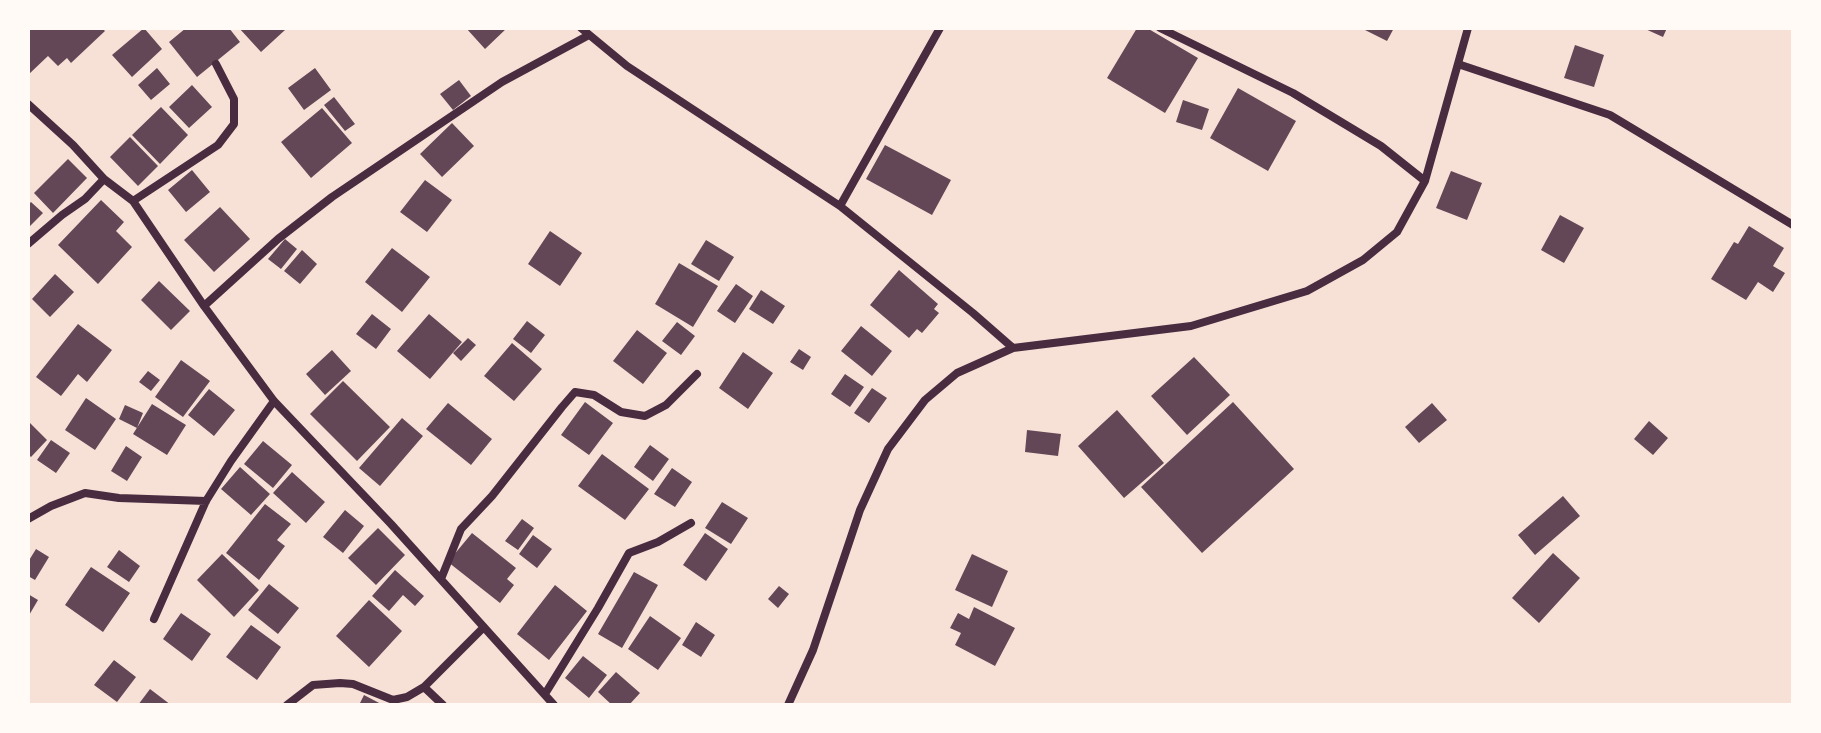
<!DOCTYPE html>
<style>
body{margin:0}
#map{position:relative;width:1821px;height:733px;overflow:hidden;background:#f7e1d7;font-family:"Titillium Web",sans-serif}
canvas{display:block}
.frame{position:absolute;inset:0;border:30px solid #fffaf5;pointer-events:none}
</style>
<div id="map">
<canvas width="1821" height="733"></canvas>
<div class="frame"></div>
</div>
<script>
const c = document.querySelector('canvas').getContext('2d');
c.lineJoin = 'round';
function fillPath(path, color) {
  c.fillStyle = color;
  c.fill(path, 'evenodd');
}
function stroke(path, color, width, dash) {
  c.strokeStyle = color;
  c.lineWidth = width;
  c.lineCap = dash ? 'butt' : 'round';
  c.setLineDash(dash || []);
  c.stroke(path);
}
const building = new Path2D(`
 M28,28H102L105,31L71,63L67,58L58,66L48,56L28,75Z
 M144,28L162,49L132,77L112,55Z
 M186,28H229L240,42L197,77L169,42Z
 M239,28H283L285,30L261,52Z
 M466,28H507L485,49Z
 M1137,28H1147L1198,58L1165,113L1107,78Z
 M1361,28H1394L1387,41Z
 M1643,28H1667L1663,37Z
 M1575,45L1604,55L1594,87L1564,78Z
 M157,68L170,84L151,100L138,85Z
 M315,68L331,90L304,110L288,88Z
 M459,80L471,96L453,110L440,94Z
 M192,85L212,107L189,128L169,107Z
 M1238,88L1296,121L1268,171L1210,138Z
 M334,97L355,124L345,131L324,105Z
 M1183,100L1209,109L1202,130L1176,122Z
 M161,107L188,135L160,164L132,135Z
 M322,108L352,143L311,178L281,142Z
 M452,123L474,146L442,177L420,154Z
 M130,137L158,166L138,186L110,157Z
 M885,145L951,180L932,215L866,179Z
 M68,159L87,178L53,213L34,193Z
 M192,170L210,192L186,212L168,190Z
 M1451,171L1482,183L1467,220L1436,208Z
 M425,180L452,200L427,232L400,212Z
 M101,200L124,222L116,231L132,247L98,284L58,245Z
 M31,202L43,213L28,228V205Z
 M220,207L250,239L214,272L184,240Z
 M1560,215L1584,228L1564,263L1541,250Z
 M1749,226L1784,248L1773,266L1785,273L1773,292L1758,282L1746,300L1711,279L1734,242L1738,244Z
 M550,231L582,253L560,286L528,264Z
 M285,239L297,249L281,269L268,259Z
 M706,240L734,257L719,281L691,264Z
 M392,248L430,277L402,312L365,282Z
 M302,250L317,264L300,284L284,271Z
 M679,263L718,286L693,327L655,304Z
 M899,270L938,304L934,309L939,313L922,333L917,329L909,338L870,305Z
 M55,274L74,292L50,317L32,299Z
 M159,281L190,311L171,330L141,300Z
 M736,284L753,296L735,323L717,311Z
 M761,290L785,306L773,324L749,309Z
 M372,314L391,329L376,349L356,334Z
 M429,314L462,342L430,379L397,351Z
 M527,321L545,335L531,353L513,339Z
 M677,322L695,336L681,355L662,341Z
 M78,324L112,350L87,382L78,374L61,396L36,377Z
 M861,326L892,351L872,376L841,351Z
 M637,330L667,353L643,384L613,361Z
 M468,338L476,345L461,361L453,353Z
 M512,343L542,369L514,401L484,376Z
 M799,349L811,357L803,370L790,362Z
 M332,350L351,371L325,395L306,374Z
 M743,352L773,373L748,409L719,388Z
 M1194,357L1230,395L1187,435L1151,396Z
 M181,360L210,381L183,417L155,397Z
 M148,371L160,380L151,391L139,382Z
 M845,374L864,387L850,407L831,394Z
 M343,381L390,427L357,461L310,414Z
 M872,388L887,398L869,423L854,413Z
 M209,389L235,410L214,436L188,415Z
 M86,398L116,419L95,450L65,430Z
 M585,402L613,423L589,455L561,435Z
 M1233,402L1294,469L1202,553L1141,487Z
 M448,403L492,439L471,465L426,429Z
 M1432,403L1447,420L1419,443L1405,427Z
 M152,404L186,425L167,455L133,434Z
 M125,405L143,413L137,428L119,419Z
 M1117,410L1164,463L1124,498L1078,446Z
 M402,418L423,436L380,486L359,468Z
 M28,421L47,440L31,457L28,454Z
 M1649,421L1668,438L1653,455L1634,439Z
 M1027,430L1061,434L1058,456L1025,452Z
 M51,440L70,453L56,473L37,460Z
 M263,441L292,465L273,488L244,464Z
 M650,445L669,459L653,481L634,467Z
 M126,446L142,457L127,481L111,471Z
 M602,454L649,489L625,520L578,486Z
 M240,467L270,494L251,515L221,489Z
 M672,468L692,482L675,507L654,494Z
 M292,472L325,502L306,523L273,493Z
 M1563,496L1580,516L1535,555L1518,535Z
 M722,502L748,518L731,544L705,528Z
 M265,504L291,524L277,540L285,546L259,580L226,553Z
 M345,510L364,526L343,553L323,537Z
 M522,519L534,528L518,550L505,541Z
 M378,528L405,555L376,585L348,558Z
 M472,533L516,568L507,579L514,585L500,603L448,562Z
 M705,533L728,549L706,581L683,565Z
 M533,535L552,549L537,568L519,554Z
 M36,549L49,557L35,580L28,576V562Z
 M119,550L140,566L129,582L107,567Z
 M1553,553L1580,578L1539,623L1512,598Z
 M222,554L259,590L234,617L197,580Z
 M972,554L1008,571L992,607L955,590Z
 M91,567L130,593L103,632L65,605Z
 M395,570L424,596L415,606L403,595L389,611L372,596Z
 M634,572L658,585L622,648L598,634Z
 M269,584L299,608L278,634L248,610Z
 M555,585L587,611L549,660L517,634Z
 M779,586L789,594L778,608L768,599Z
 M28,594L38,600L28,617Z
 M369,600L402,631L369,667L336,636Z
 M974,607L1015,628L995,666L955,645L961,633L950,628L958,613L969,619Z
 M181,613L211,634L192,661L163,639Z
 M650,616L681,638L658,670L628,649Z
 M696,622L715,635L701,657L682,645Z
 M251,625L281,647L257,680L226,657Z
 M583,656L607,675L589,698L565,678Z
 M114,660L136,677L117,702L94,685Z
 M616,672L640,693L629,705H612L598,692Z
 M150,689L171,705H138Z
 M364,695L383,705H359Z`);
const minor = new Path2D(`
 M581,28L627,66L840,206L973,313L1013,348
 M1160,28L1293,93L1381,146L1425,181
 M1458,64L1610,115L1793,225
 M28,104L73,145L104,179L133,201L204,306L274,401L391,524L554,705
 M133,201L218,145L234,124V99L216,64
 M840,206L940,28
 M28,244L62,215L85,199L104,179
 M204,306L278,239L332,197L502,82L589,35
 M28,519L51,506L85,493L119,498L206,501
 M441,579L461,529L492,496L562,407L575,392L594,395L621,412L645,416L666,405L697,374
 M154,619L206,501L231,461L274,401
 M424,687L443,705
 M545,694L598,608L629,553L658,542L691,523
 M287,705L313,685L340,683L353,684L393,700L407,697L424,687L484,627
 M788,705L813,650L860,510L888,449L925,400L957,373L1013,348L1191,326L1307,291L1363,260L1397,232L1425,181L1468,28`);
fillPath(building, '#644757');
stroke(minor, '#4a2c40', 8);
</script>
